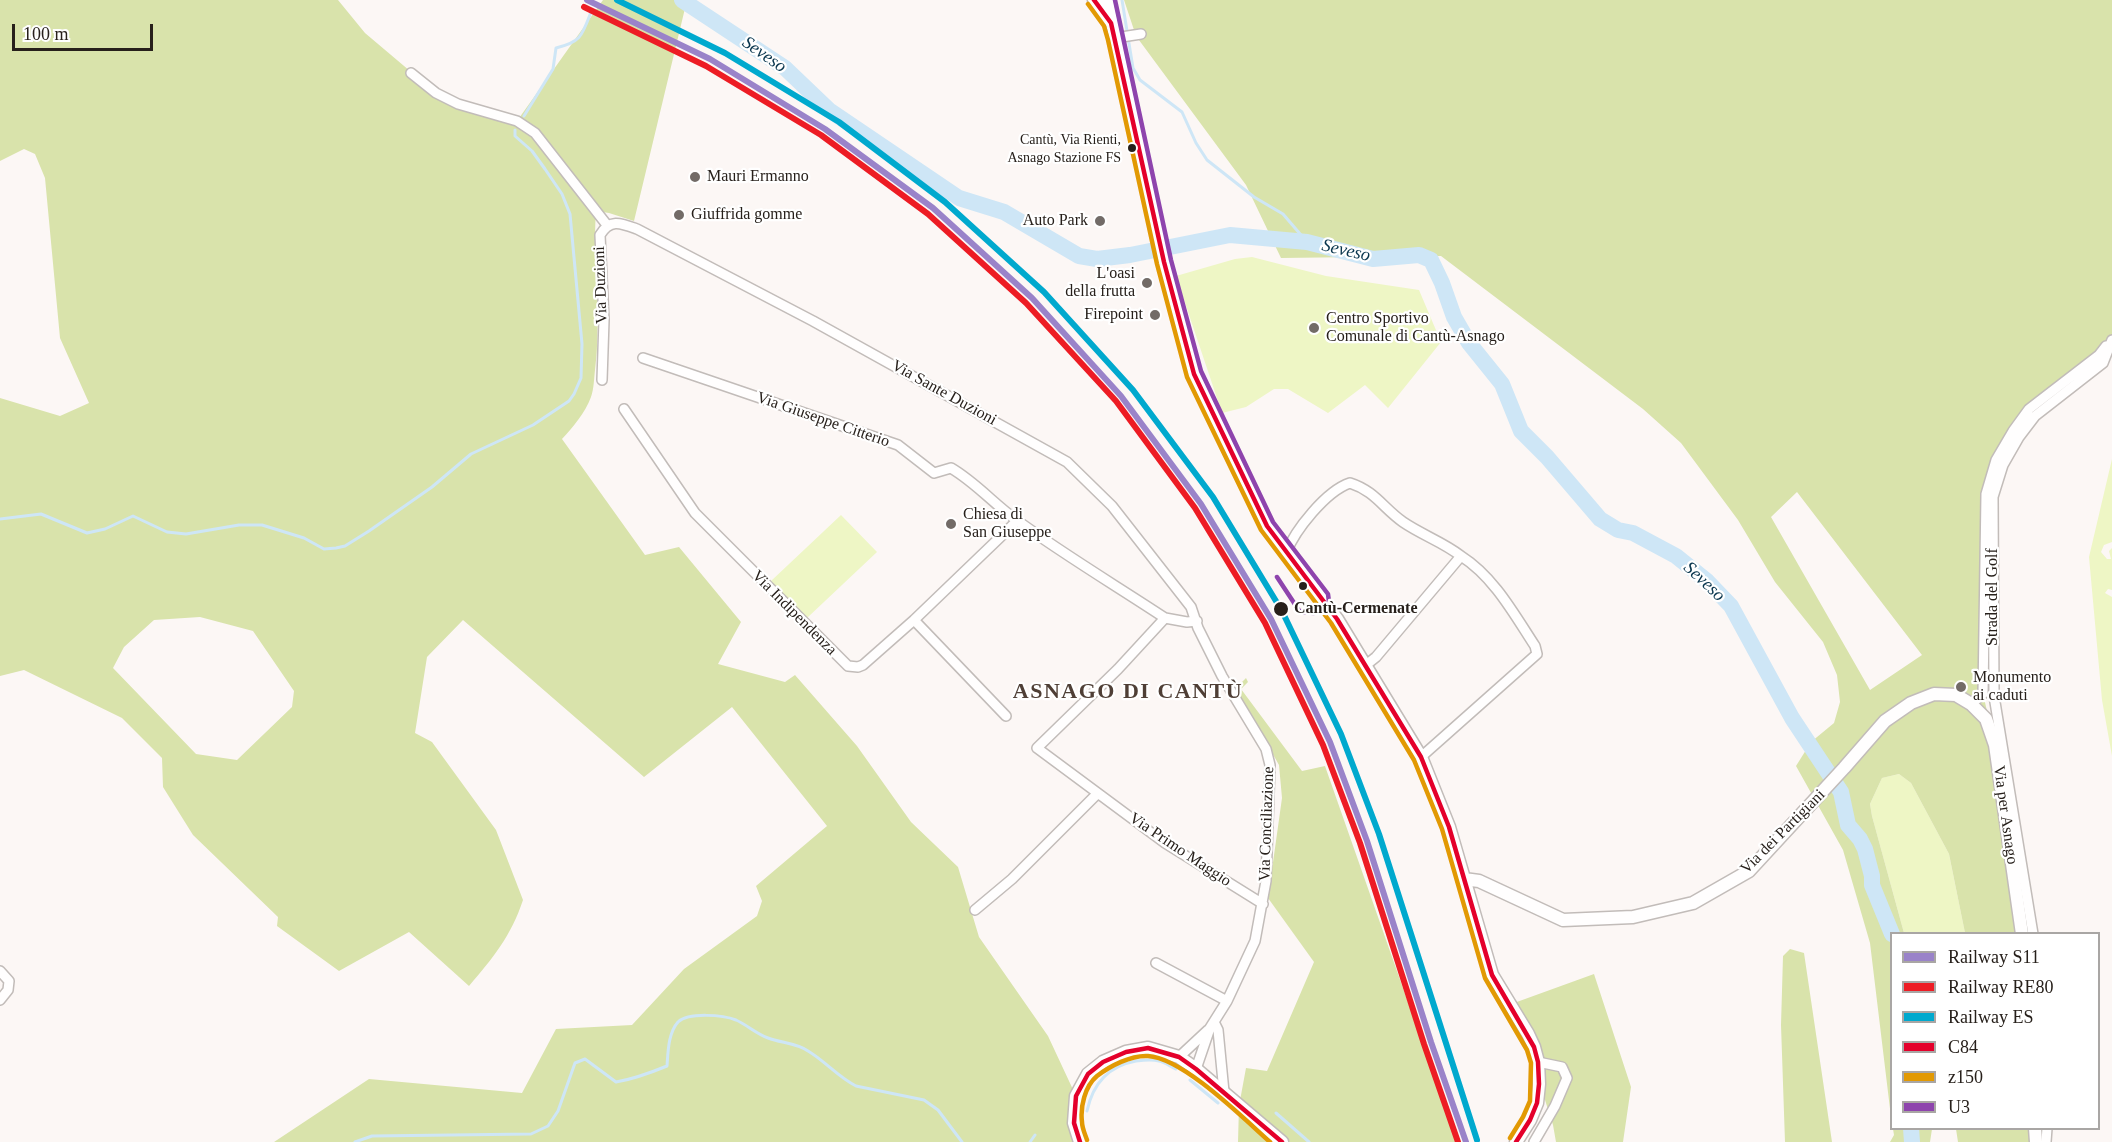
<!DOCTYPE html>
<meta charset="utf-8">
<style>
body{margin:0}
#map{position:relative;width:2112px;height:1142px;overflow:hidden;background:#fcf7f5;font-family:Georgia,serif}
canvas{display:block}
.legend{position:absolute;left:1890px;top:932px;width:210px;height:198px;box-sizing:border-box;background:#fff;border:2px solid #a9a6a4;margin:0;padding:8px 10px;list-style:none;font-size:18px;color:#27201b}
.legend li{display:flex;align-items:center;gap:12px;height:30px}
.legend b{width:30px;border:2px solid #a9a6a4}
.scale{position:absolute;left:12px;top:24px;width:141px;height:27px;box-sizing:border-box;border:3px solid #27201b;border-top:0;padding-left:8px;font-size:18px;line-height:21px;white-space:nowrap;color:#27201b;-webkit-text-stroke:4px #fff;paint-order:stroke}
</style>
<div id="map">
<canvas width="2112" height="1142"></canvas>
<ul class="legend">
<li><b style="height:8px;background:#9a83c9"></b>Railway S11</li>
<li><b style="height:8px;background:#ed1c24"></b>Railway RE80</li>
<li><b style="height:8px;background:#00a9ce"></b>Railway ES</li>
<li><b style="height:8px;background:#e4002b"></b>C84</li>
<li><b style="height:8px;background:#e29903"></b>z150</li>
<li><b style="height:8px;background:#8e44ad"></b>U3</li>
</ul>
<div class="scale">100 m</div>
</div>
<script>
const c = document.querySelector('canvas').getContext('2d');
c.lineJoin = 'round';
function fillPath(path, color) {
  c.fillStyle = color;
  c.fill(path, 'evenodd');
}
function stroke(path, color, width, dash) {
  c.strokeStyle = color;
  c.lineWidth = width;
  c.lineCap = dash ? 'butt' : 'round';
  c.setLineDash(dash || []);
  c.stroke(path);
}
function label(font, color, halo, rows, align = 'center') {
  c.font = font + ' Georgia,serif';
  c.lineWidth = 4.5;
  c.setLineDash([]);
  c.textBaseline = 'middle';
  c.strokeStyle = halo;
  c.fillStyle = color;
  for (const [text, x, y, turn = 0] of rows) {
    c.save();
    c.translate(x, y);
    c.rotate((+turn || 0) * Math.PI / 180);
    c.textAlign = isNaN(turn) ? turn : align;
    if (halo) c.strokeText(text, 0, 0);
    c.fillText(text, 0, 0);
    c.restore();
  }
}
const green = new Path2D(`
 M1252,257L1326,276L1419,290L1441,342L1388,408L1365,385L1328,413L1288,389H1274L1246,407L1222,413L1176,276L1235,259Z
 M2112,459V542L2104,545L2101,552L2107,559H2111L2109,551L2112,548V590L2108,589L2105,593L2112,597V756L2102,700L2089,557Z
 M841,515L877,552L807,618L771,581Z
 M1899,774L1911,783L1949,854L1965,933H1904L1872,816L1870,804L1882,778Z`);
const forest = new Path2D(`
 M0,0H338L365,33L436,93L517,121L603,0H687L634,221L609,213L596,211C592,264 602,317 595,370C594,378 594,389 591,397C585,413 573,427 562,439L645,555L679,547L741,622L718,664L785,682L795,675L857,746L911,822L958,867L979,937L1048,1036L1076,1096L1080,1142H274L369,1079L522,1093L556,1029L632,1025L684,969L757,916L762,901L756,886L827,826L732,707L644,777L463,620L427,657L415,733L432,742L496,830L523,900C511,936 493,958 469,986L409,932L339,971L277,926L278,917L193,835L163,787L162,758L122,718L24,670L0,676V398L60,416L89,403L60,338L45,178L35,154L24,149L0,161ZM200,617L253,631L294,691L292,707L237,760L196,754L113,668L124,647L154,620Z
 M1124,0H2112V336L2099,355L2029,409L1996,460L1983,694L1995,745L2022,933H1965L1949,854L1911,783L1899,774L1882,778L1870,804L1872,816L1904,933L1892,934L1891,1117L1870,943L1843,850L1796,766L1811,742L1834,723L1840,702L1837,675L1823,642L1775,582L1738,520L1681,443L1643,409L1441,256L1281,258L1246,185L1136,36ZM1797,492L1922,655L1870,690L1771,517Z
 M1246,678L1248,682L1241,689L1302,771L1325,766L1457,1142H1238L1239,1106L1246,1068L1267,1071L1314,962L1268,898L1282,798L1279,765L1237,691L1236,688Z
 M1790,949L1804,953L1832,1142H1785L1781,1025L1783,956Z
 M1594,974L1631,1087L1623,1142H1556L1553,1125L1514,1003Z
 M1893,1129H1932L1930,1142H1890L1894,1135Z
 M1956,1129H2037L2036,1142H1958Z`);
const stream = new Path2D(`
 M1122,0L1133,68L1140,80L1182,112L1196,143L1207,160L1254,197L1283,214L1307,242
 M524,116L553,69L556,48C581,42 582,36 591,12
 M0,519L41,514L87,533L105,529L133,516L167,532L186,534L239,525H262L304,538L324,549L336,548L345,546L369,531L432,487L471,454L533,425L569,401L574,394L581,378L582,344L570,214L562,194L545,169L532,151L515,136V130
 M1190,1080L1218,1103
 M1087,1111C1093,1083 1108,1066 1136,1061C1144,1060 1152,1059 1159,1061C1165,1062 1171,1067 1176,1069
 M1276,1113L1309,1142
 M355,1142L372,1136L531,1134L548,1126L558,1111L575,1063L585,1059L616,1082C634,1079 650,1073 667,1066C668,1053 668,1033 678,1022C689,1012 723,1015 736,1020C747,1025 757,1034 768,1038C781,1043 797,1043 808,1051C825,1061 838,1077 856,1086L924,1100L938,1110L962,1142
 M1030,1142L1035,1135`);
const river = new Path2D(`
 M682,0L785,68L829,110L959,198L1004,212L1079,256L1097,259L1130,255L1230,235L1307,242L1373,259L1419,255L1431,260L1442,283L1454,317L1469,343L1502,384L1521,431L1547,457L1600,519L1618,530L1633,533L1676,556L1707,581L1731,606L1792,718L1841,792L1848,825L1860,839L1865,849L1872,876V885L1892,934
 M1911,1128L1912,1142`);
const street = new Path2D(`
 M1115,38L1141,34
 M411,73L436,93L458,104L517,121L535,133L607,225
 M643,358L898,445L934,473L951,468C975,482 993,503 1015,519C1063,554 1115,585 1165,618
 M602,380L604,320L600,235C610,218 621,223 637,229L813,321L1067,462L1112,506L1191,607L1198,628L1222,676L1266,749L1270,765L1266,881L1255,941L1227,1001L1210,1028L1196,1069
 M624,409L695,513L848,666L858,667L863,665L914,620L1017,521
 M1286,553C1295,530 1326,491 1350,483C1375,491 1383,508 1403,522C1422,535 1443,542 1461,556
 M914,620L1006,716
 M1197,621L1187,622L1165,618L1118,669L1037,748L1165,843L1263,904
 M1366,665L1376,657L1461,556C1494,577 1514,614 1535,646L1537,654L1421,757
 M1971,704L1983,694L1986,494L1996,460L2013,431L2029,409L2099,355L2106,346
 M975,910L1012,879L1097,794
 M2033,934L1994,696L1993,497L2003,465L2019,437L2035,416L2103,363L2112,340
 M1156,963L1227,1001
 M0,971L9,981L8,990L0,1000
 M1214,1022L1218,1030L1224,1092
 M1179,1057L1208,1030
 M1534,1142L1555,1106L1567,1078L1562,1067L1538,1062
 M2046,1142L2047,1128`);
const secondary = new Path2D(`
 M1094,0L1109,21
 M1107,0L1164,262L1194,374L1267,526L1337,619L1421,757L1449,827L1492,975L1528,1034L1534,1047L1538,1062L1539,1084L1537,1103L1530,1120L1516,1142
 M1464,879L1479,881L1563,920L1633,917L1693,903L1749,871L1844,768L1885,721L1911,703L1934,694L1956,695L1971,704L1986,719L1995,745L2022,934
 M2035,1128L2036,1142
 M1080,1142L1074,1123L1076,1096L1088,1074L1103,1062L1126,1052L1148,1048L1179,1057L1196,1069L1282,1142`);
const bus1 = new Path2D(`
 M1094,0L1111,23L1164,262L1194,374L1267,526L1337,619L1421,757L1449,827L1492,975L1534,1047L1538,1062L1539,1084L1537,1103L1530,1120L1516,1142
 M1080,1142L1074,1123L1076,1096L1088,1074L1103,1062L1126,1052L1148,1048L1179,1057L1196,1069L1282,1142`);
const bus2 = new Path2D(`
 M1088,4L1104,26L1108,40L1157,264L1187,377L1261,530L1331,623L1414,760L1442,829L1485,978L1527,1050L1531,1063L1530,1101L1523,1117L1510,1138
 M1087,1140C1085,1134 1082,1128 1082,1122C1080,1107 1085,1086 1097,1076C1110,1066 1131,1055 1148,1056C1183,1058 1243,1118 1270,1142`);
const bus3 = new Path2D(`
 M1115,0L1171,260L1201,371L1273,522L1328,594L1329,602L1314,613L1300,612L1277,577`);
const rail1 = new Path2D(`
 M587,0L710,59L825,129L933,208L1032,298L1121,396L1201,504L1271,619L1330,742L1367,841L1431,1042L1466,1142`);
const rail2 = new Path2D(`
 M584,7L706,66L821,135L928,214L1026,303L1116,401L1195,508L1265,623L1323,745L1360,843L1424,1044L1458,1142`);
const rail3 = new Path2D(`
 M617,0L725,53L839,122L945,202L1044,292L1133,390L1213,497L1282,611L1341,734L1379,834L1477,1140`);
const markers = [
 [1132,148,5,"#27201b"],
 [695,177,6,"#726b67"],
 [679,215,6,"#726b67"],
 [1100,221,6,"#726b67"],
 [1147,283,6,"#726b67"],
 [1155,315,6,"#726b67"],
 [1314,328,6,"#726b67"],
 [951,524,6,"#726b67"],
 [1303,586,5,"#27201b"],
 [1281,609,8,"#27201b"],
 [1961,687,6,"#726b67"]
];
const busNames = [
 ["Cantù, Via Rienti,",1121,140],
 ["Asnago Stazione FS",1121,158]
];
const poiNames = [
 ["Mauri Ermanno",707,177],
 ["Giuffrida gomme",691,215],
 ["Auto Park",1088,221,"right"],
 ["L'oasi",1135,274,"right"],
 ["della frutta",1135,292,"right"],
 ["Firepoint",1143,315,"right"],
 ["Centro Sportivo",1326,319],
 ["Comunale di Cantù-Asnago",1326,337],
 ["Chiesa di",963,515],
 ["San Giuseppe",963,533],
 ["Monumento",1973,678],
 ["ai caduti",1973,696]
];
const streetNames = [
 ["Via Duzioni",601,285,-92],
 ["Via Sante Duzioni",944,393,29],
 ["Via Giuseppe Citterio",823,420,19],
 ["Strada del Golf",1993,597,-90],
 ["Via Indipendenza",794,613,45],
 ["Via per Asnago",2005,815,82],
 ["Via Conciliazione",1267,824,-88],
 ["Via dei Partigiani",1783,832,-45],
 ["Via Primo Maggio",1180,850,34]
];
const stopNames = [
 ["Cantù-Cermenate",1294,609]
];
const waterNames = [
 ["Seveso",764,55,35],
 ["Seveso",1346,251,13],
 ["Seveso",1704,582,43]
];
const districtNames = [
 ["ASNAGO DI CANTÙ",1128,692]
];
fillPath(green, '#eef6c5');
fillPath(forest, '#d9e3ab');
stroke(stream, '#cee6f6', 3);
stroke(river, '#cee6f6', 16);
stroke(street, '#c2bcb9', 12);
stroke(secondary, '#c2bcb9', 15);
stroke(street, '#fffefe', 9);
stroke(secondary, '#fffefe', 12);
stroke(bus1, '#e4002b', 4.5);
stroke(bus2, '#e29903', 4.5);
stroke(bus3, '#8e44ad', 4.5);
stroke(rail1, '#9a83c9', 6);
stroke(rail2, '#ed1c24', 6);
stroke(rail3, '#00a9ce', 6);
for (const [x, y, r, color] of markers) {
  const dot = new Path2D();
  dot.arc(x, y, r, 0, 2 * Math.PI);
  c.fillStyle = color;
  c.fill(dot);
  stroke(dot, '#fff', 2);
}
label('14px', '#27201b', '#fff', busNames, 'right');
label('16px', '#27201b', '#fff', poiNames, 'left');
label('16px', '#27201b', '#fff', streetNames);
label('bold 16px', '#27201b', '#fff', stopNames, 'left');
label('italic 18px', '#08354d', '#fff', waterNames);
c.letterSpacing = '1.5px';
label('bold 22px', '#4f3f36', '#fff', districtNames);
c.letterSpacing = '0px';
</script>
